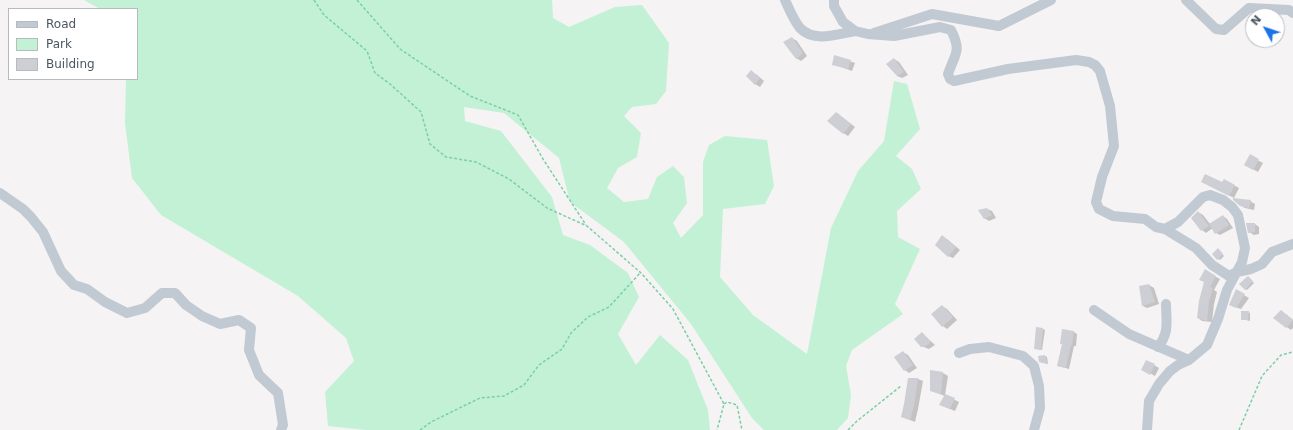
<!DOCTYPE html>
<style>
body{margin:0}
#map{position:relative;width:1293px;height:430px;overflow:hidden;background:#f5f3f3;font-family:"DejaVu Sans",sans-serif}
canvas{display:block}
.legend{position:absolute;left:8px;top:8px;width:130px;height:72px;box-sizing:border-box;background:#fff;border:1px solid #b7bbc0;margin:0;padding:5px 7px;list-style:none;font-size:12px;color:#4a5661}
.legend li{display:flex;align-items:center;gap:8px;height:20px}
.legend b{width:20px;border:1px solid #b7bbc0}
.north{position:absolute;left:1245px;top:8px;width:40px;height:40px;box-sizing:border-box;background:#fff;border:1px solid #b7bbc0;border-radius:50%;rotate:310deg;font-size:11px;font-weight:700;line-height:16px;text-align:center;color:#4a5661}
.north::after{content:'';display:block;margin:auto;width:14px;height:18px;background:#1a73e8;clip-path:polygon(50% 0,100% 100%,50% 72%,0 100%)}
</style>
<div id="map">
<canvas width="1293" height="430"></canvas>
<ul class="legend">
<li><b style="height:5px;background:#c1cad2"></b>Road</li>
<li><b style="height:11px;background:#c3f1d5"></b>Park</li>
<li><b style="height:11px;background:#cdcfd5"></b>Building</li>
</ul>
<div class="north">N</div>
</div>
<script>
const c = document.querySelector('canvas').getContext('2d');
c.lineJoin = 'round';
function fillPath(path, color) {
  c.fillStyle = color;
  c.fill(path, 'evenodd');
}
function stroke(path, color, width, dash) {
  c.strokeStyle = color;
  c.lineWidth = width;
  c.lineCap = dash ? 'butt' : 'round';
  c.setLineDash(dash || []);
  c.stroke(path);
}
const green = new Path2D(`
 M84,0H552L553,18L569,27L615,7L642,5L669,43L666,91L656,104L632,107L624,116L641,133L637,157L618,168L607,188L624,202L648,199L657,177L673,166L684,177L687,203L673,223L681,238L703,215V162L709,145L725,136L767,140L774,186L765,204L723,209L720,277L753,315L807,354L831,228L858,171L884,141L894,81L907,84L920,129L896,156L912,169L921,189L897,211L898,237L920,249L895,304L903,314L852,350L846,366L851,395L848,418L837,430H764L752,418L691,324L624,242L570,202L559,158L504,113L464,107L465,121L501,131L552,197L563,235L590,245L628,273L639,297L618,334L636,365L660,335L688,360L708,410L710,430H366L328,426L325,392L354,361L346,338L298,296L161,215L132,178L125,123L126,79H137V9H100Z`);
const shadow = new Path2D(`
 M792,38L797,41L807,56L801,61L796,58Z
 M835,56L855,63L852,71L833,64Z
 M894,59L899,62L908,75L902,78L897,76Z
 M756,74L764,81L760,87L755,84Z
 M837,113L855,127L848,136L843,133Z
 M1250,156L1263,163L1258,172L1245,165Z
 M1224,180L1239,188L1234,198L1207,184L1222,183Z
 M1250,201L1255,204L1254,210L1245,208L1240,205Z
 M987,209L992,211L996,218L989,221L984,218Z
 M1198,212L1203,215L1210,224L1223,216L1227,219L1233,228L1220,235L1216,233L1213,228L1206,233L1202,230Z
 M1255,224L1259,227V234L1254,235L1249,232Z
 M947,239L960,250L953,258L948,256Z
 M1220,251L1224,256L1220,260L1218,259Z
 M1205,271L1220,279L1214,290L1217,292L1214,304L1212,322L1202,321L1198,318L1206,282Z
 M1250,279L1254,283L1247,290L1245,289Z
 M1149,285L1154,288L1159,304L1147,308L1143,306Z
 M1237,291L1249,298L1241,309L1235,307Z
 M942,306L947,309L957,320L947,329L943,326Z
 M1248,312L1250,313V321L1242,319Z
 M1286,314L1293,320V328L1291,330L1274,318Z
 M1043,329L1045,330L1042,350L1037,349Z
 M1063,331L1074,332L1077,334L1076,346H1074L1069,369L1058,366L1063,344Z
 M922,333L935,345L929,349L921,346Z
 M903,352L908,355L917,368L909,373L905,370L895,358Z
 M1045,356L1047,357L1048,364L1040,362Z
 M1147,361L1159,368L1155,376L1142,369Z
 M931,372L943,373L948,376L945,395L959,402L955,411L945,407V396L931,391Z
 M909,379H918L923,381L918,409L915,422L902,417Z`);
const building = new Path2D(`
 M792,37L803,53L796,59L783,42Z
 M834,55L851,60L848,69L832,65Z
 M894,58L904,72L897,76L886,64Z
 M751,70L760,78L755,85L746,76Z
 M836,112L851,124L843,134L827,121Z
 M1250,154L1259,159L1253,170L1244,165Z
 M1205,174L1222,182L1224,179L1235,185L1229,196L1201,182Z
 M1233,198L1251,200L1249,208L1240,206L1233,200Z
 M987,208L992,215L984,219L978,210Z
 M1198,211L1209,226L1201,231L1191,218Z
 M1223,215L1229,225L1215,234L1209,224Z
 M1246,223H1255V232L1248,233Z
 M942,235L956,247L948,257L935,245Z
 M1218,248L1223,254L1217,260L1212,254Z
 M1205,269L1216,276L1210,287L1213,288L1209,301L1207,321L1197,318L1199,301L1204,282L1199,280Z
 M1248,276L1253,281L1245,290L1239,284Z
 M1149,284L1155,302L1142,306L1139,286Z
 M1236,289L1245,294L1236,308L1229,305Z
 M942,305L953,317L942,327L931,314Z
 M1281,310L1293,320L1286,328L1273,318Z
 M1241,311H1249L1248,320H1241Z
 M1036,327L1043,328L1041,350L1034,349Z
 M1062,329L1074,331L1072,345H1071L1066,368L1057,366L1062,344H1060Z
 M922,332L931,342L924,347H921L914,339Z
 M903,351L913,365L904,371L894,357Z
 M1045,355L1047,364L1039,362L1038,356Z
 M1146,360L1155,364L1150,375L1141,370Z
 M930,370L943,372L941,394L930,391Z
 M908,378H918L914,406L910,420L901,417L904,404Z
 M945,394L955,398L950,409L939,405Z`);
const path = new Path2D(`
 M314,0L324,15L367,51L375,73L390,84L421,112L430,144L446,157L476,162L509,179L547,208L587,226L641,273L673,309L724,404L717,430
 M357,0L400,49L470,96L518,115L543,159L586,225
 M724,404L727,402L737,405L742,430
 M420,430L431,422L480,398L504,396L524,385L539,365L562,349L571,333L588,317L609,307L641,272
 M848,430L857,421L901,386
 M1239,430L1262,376L1281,355L1293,352`);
const minor = new Path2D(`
 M785,0C789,9 794,21 800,28C814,43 838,34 855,31
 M834,0V6L843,22L855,31L868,34L894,36L940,27L951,30C962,52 955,53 948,74L950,79L954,81L1008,69L1076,60L1089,62L1095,65L1100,71L1110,106L1114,146L1102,177L1096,202L1099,209L1113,216L1145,219L1156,227L1165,229L1178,222L1203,197L1210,195L1223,200L1232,207L1238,215L1245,248L1242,262L1227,290L1218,319L1207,345L1189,360L1178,365L1170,371L1159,384L1149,401L1147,430
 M1186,0L1216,29L1224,30L1249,8L1289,10L1293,13
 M874,33L932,14L999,26L1051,0
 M0,193L23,209L31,217L43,232L61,271L74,285L87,289L105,302L127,313L145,308L162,293H175L186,305L202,316L220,324L239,320L251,328L249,350L259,375L278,393L283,425L281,430
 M1165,229L1196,248L1212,265L1229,276L1237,272L1251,269L1262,264L1272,252L1293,244
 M1094,310L1129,334L1189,360
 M1158,347C1170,332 1166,321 1166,304
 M959,353L970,349L989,347L1023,356L1034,366L1039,386L1040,408L1034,430`);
fillPath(green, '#c3f1d5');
fillPath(shadow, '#0003');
fillPath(building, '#cdcfd5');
stroke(path, '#7ad0a6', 1.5, [3, 2]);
stroke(minor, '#c1cad2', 10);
</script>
